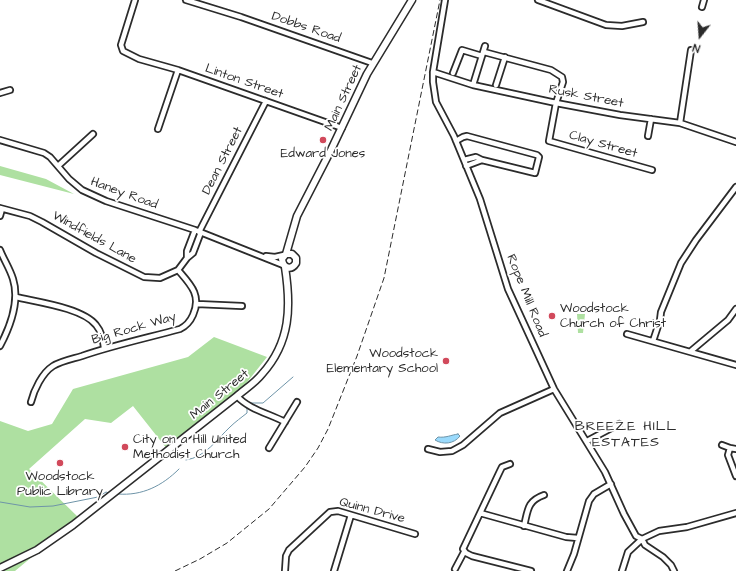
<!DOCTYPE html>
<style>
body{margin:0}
#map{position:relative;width:736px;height:571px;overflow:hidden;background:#fff;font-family:"Architects Daughter",sans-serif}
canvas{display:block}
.north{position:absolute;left:680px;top:16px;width:40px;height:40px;-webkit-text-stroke:3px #fff;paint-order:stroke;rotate:197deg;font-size:11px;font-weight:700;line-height:16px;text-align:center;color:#2b2b2b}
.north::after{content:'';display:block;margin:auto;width:14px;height:18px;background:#2b2b2b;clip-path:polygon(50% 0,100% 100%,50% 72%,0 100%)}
</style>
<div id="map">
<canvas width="736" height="571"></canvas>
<div class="north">N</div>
</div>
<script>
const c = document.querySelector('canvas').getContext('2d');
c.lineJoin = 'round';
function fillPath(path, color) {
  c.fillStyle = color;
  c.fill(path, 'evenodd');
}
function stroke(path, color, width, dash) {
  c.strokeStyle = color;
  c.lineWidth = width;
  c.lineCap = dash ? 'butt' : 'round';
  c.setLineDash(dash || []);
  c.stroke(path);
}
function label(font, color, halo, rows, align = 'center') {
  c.font = font + ' "Architects Daughter",sans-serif';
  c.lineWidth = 3.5;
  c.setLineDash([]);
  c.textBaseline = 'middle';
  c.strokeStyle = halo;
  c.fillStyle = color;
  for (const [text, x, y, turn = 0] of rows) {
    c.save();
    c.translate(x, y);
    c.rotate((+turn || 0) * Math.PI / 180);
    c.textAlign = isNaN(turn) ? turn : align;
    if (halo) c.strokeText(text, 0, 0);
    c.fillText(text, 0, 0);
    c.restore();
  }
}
const green = new Path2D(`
 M0,166L46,179L74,194L0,175Z
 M577,314H585L583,333H578Z
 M214,337L267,357L237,395L167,449L133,406L111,423L85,419L29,469L79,518L15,571H0V421L28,431L52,424L73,389L188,357Z`);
const water = new Path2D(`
 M458,434L460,436C454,444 443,445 435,440L438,437C446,438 451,435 458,434Z`);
const stream = new Path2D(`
 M251,403H263L293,377
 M186,460C206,457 217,439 230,427C235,422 242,417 247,413V408
 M118,494C142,496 162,486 179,469
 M0,502L30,507L53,506L98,497L106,492L109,493`);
const minor = new Path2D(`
 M135,0L121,45L123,51L139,59L178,70L342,128
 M186,0L241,17L372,63
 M445,0L433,72V82L436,102L454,136L480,199L508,289L554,389L605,472L624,514L636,536L642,539L645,545L663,557L671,565L674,571
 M538,0L606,25L622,26L643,22
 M702,7L704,0
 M484,52L551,70L562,77L563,82L556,103L549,141L652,170
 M433,72L473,85L556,103L620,115L680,123L736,142
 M453,73L462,50L482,56
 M473,85L485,46
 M496,85L505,57
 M0,93L10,90
 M680,123L691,50
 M158,129L178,70
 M648,136L651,119
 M0,140L44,153L50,157L69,179L82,190L106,201L195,230L283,265
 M456,141L463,137L467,136L537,155L539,157L535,173L482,160
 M464,160L476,157L482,160L466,166
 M58,166L93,134
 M0,208L30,216L42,222L96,253L144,277L160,278L178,270L187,258
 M0,216L2,209
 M195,230L187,251V258L193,253L201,232
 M199,232L266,101
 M0,250C4,260 10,269 13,279C20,301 10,327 0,346
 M266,256L275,257L284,255
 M16,297C37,302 83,308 96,325C102,332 103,340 104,348
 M197,304L242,306
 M627,334L736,365
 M653,341L660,320L661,312L681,263L696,240L736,187
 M691,351L728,320L736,309
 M237,396C248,409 270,414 285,422
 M31,402C34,390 42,373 53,366C61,361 72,359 82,356C114,345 147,338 180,329C186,326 190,322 193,315C202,295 190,284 178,270
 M587,441L619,424
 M722,445L730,448L728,455L736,476
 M269,448L297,402
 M730,448L736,449
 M428,449L440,452L452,451L463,445L500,413L554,389
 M510,464L502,467L500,471L463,549L466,553L472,556L531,571
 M480,513L566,537L578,538
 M524,526C528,510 527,501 544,495
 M455,569L464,552
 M285,571L286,556L289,550L330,512L338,511L415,534
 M334,571L351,515
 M567,571L574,554L589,501L594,494L611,484
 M622,571L628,552L642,539L659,531L687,527L736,513`);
const secondary = new Path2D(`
 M286,254H292L296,258V263C291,271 283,268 282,259L286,254L297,216L331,150L367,74L412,0
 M0,568L37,550L73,525L237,396C245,389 255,383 262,374C291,342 291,306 285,267`);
const rail = new Path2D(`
 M175,571L200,559L227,543L269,509L305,467L318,448L328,429L357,356L384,278L440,0`);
const markers = [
 [323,140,4,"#d1495b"],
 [552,316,4,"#d1495b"],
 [446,361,4,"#d1495b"],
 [125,447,4,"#d1495b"],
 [60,463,4,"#d1495b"]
];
const streetNames = [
 ["Dobbs Road",306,28,19],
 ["Linton Street",244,82,19],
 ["Rusk Street",586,97,11],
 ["Main Street",344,98,-65],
 ["Clay Street",603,145,16],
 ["Dean Street",223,161,-63],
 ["Haney Road",124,194,20],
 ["Windfields Lane",94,238,29],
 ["Rope Mill Road",526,296,68],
 ["Big Rock Way",134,329,-16],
 ["Main Street",220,395,-39],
 ["Quinn Drive",372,511,15]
];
const poiNames = [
 ["Edward Jones",323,154],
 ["Woodstock",560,309,"left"],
 ["Church of Christ",560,324,"left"],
 ["Woodstock",438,354,"right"],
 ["Elementary School",438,369,"right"],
 ["City on a Hill United",133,440,"left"],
 ["Methodist Church",133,455,"left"],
 ["Woodstock",60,477],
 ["Public Library",60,492]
];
const neighbourhoodNames = [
 ["BREEZE HILL",626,427],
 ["ESTATES",626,443]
];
fillPath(green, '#aee0a1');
fillPath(water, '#9adafc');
stroke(water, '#6e94a8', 1);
stroke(stream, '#6e94a8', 1);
stroke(minor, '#2b2b2b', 8);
stroke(secondary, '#2b2b2b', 9);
stroke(minor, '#fff', 4.5);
stroke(secondary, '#fff', 6);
stroke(rail, '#2b2b2b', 1, [6, 3]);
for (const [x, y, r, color] of markers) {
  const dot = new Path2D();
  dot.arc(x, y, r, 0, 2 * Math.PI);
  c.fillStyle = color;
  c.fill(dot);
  stroke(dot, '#fff', 1.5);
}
label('13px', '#2b2b2b', '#fff', streetNames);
label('13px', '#2b2b2b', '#fff', poiNames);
c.letterSpacing = '1px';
label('14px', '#2b2b2b', '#fff', neighbourhoodNames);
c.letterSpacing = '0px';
</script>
